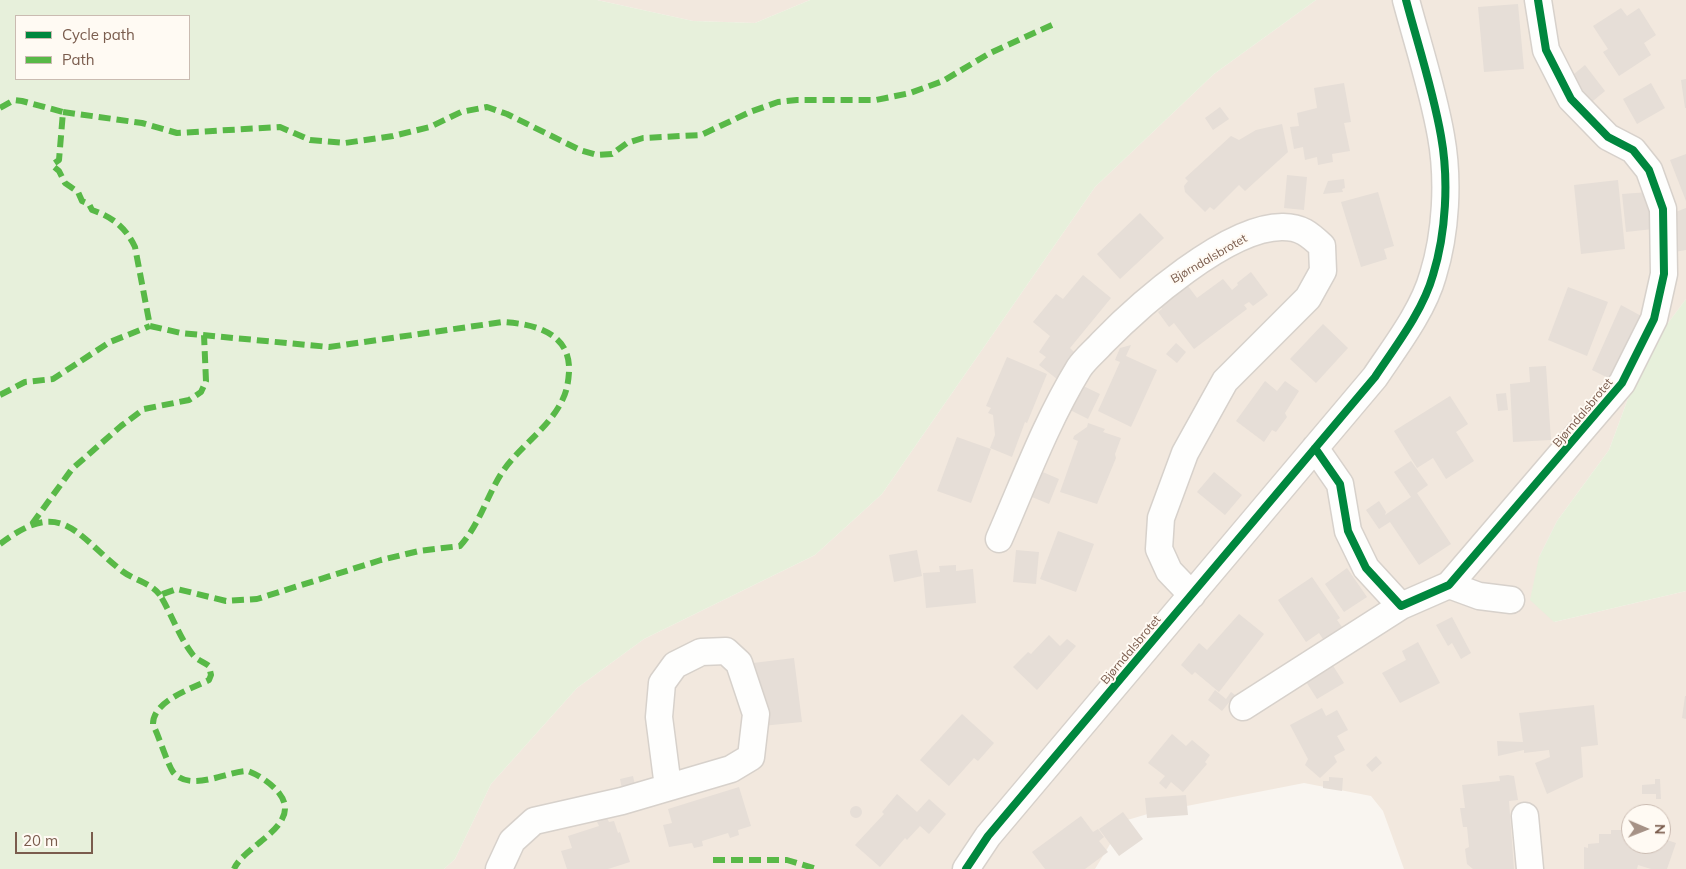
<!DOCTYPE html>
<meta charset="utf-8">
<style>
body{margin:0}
#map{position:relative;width:1686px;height:869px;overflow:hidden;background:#f9f5f0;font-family:Mulish,sans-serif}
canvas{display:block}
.legend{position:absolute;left:15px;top:15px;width:175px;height:65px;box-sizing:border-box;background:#fffaf3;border:1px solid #cabbb1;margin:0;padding:6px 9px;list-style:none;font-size:15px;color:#7a5c4d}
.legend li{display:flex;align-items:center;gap:10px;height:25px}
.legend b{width:25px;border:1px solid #cabbb1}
.north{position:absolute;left:1621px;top:804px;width:50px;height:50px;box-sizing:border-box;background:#fffaf3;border:1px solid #cabbb1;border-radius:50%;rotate:91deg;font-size:14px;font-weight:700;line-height:20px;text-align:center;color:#7a5c4d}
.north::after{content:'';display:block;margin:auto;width:18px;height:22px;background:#a69286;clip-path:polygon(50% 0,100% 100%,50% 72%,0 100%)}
.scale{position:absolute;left:15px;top:832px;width:78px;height:22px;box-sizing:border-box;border:2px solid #7a5c4d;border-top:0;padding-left:6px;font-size:15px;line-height:18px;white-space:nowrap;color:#7a5c4d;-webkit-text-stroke:4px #fffaf3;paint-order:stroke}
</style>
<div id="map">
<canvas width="1686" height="869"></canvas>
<ul class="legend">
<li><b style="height:6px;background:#00873e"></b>Cycle path</li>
<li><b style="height:6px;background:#58b947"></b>Path</li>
</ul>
<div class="north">N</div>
<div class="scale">20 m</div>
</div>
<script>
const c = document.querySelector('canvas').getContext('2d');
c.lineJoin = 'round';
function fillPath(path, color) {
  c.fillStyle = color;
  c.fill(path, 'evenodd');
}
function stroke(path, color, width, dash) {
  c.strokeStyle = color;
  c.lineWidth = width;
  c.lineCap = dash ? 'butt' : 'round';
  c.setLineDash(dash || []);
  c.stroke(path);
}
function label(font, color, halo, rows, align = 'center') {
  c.font = font + ' Mulish,sans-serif';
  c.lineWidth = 4;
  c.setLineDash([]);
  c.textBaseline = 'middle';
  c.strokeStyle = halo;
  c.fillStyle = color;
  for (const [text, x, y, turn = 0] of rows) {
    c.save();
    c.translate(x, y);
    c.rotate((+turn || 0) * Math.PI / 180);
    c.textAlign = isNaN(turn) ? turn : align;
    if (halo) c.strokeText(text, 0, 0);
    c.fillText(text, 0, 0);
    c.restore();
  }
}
const residential = new Path2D(`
 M597,0H810L755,23L693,21Z
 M1316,0H1686V299L1644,355L1609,450L1557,521L1539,557L1554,622L1686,591V869H1404L1383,811L1371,796L1304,783L1151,813L1124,821L1095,869H444L455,859L491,784L577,688L644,639L815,555L882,494L1095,187L1214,74ZM1631,814H1661V844H1631Z`);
const green = new Path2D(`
 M0,0H597L693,21L755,23L810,0H1316L1214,74L1095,187L882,494L815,555L644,639L577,688L491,784L455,859L444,869H0ZM189,16V79H16V16Z
 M1686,299V591L1554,622L1530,600L1539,557L1557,521L1609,450L1644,355Z`);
const building = new Path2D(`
 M1518,4L1524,69L1484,72L1478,7Z
 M1621,8L1627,16L1639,8L1656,35L1644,43L1651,55L1619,76L1603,52L1608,49L1593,26Z
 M1585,65L1605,91L1588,105L1568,79Z
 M1686,79V108H1685L1681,80Z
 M1344,83L1351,122L1344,123L1350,151L1332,154L1333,162L1318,165L1317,157L1305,160L1303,147L1294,149L1290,127L1299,126L1297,113L1317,108L1314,88Z
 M1651,83L1665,108L1637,124L1623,99Z
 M1220,107L1229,119L1213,130L1205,118Z
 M1282,124L1288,152L1245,191L1239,185L1214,210L1210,207L1205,212L1185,192L1184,186L1188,181L1185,178L1231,136L1239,140L1256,130Z
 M1686,154V201L1670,160Z
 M1287,175L1307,177L1304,210L1284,208Z
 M1344,179L1345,188L1342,189L1343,192L1323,194L1328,181Z
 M1618,180L1625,249L1581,254L1574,185Z
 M1378,192L1394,246L1384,249L1387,259L1361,267L1341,202Z
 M1649,192L1653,229L1626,232L1622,194Z
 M1686,208V250L1674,252L1673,213Z
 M1140,213L1164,238L1120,279L1097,254Z
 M1251,272L1268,295L1253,306L1249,302L1244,305L1247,309L1194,349L1174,323L1169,327L1158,312L1162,309L1161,307L1188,286L1197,298L1223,279L1232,290L1238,285L1237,283Z
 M1083,275L1111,298L1070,348L1076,354L1057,379L1039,365L1046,357L1039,352L1050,336L1033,322L1056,294L1063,299Z
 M1568,287L1608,302L1587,356L1548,340Z
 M1621,305L1645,318L1610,379L1592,370Z
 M1323,324L1348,348L1316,383L1290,359Z
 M1176,343L1186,352L1177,363L1166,354Z
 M1131,345L1126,356L1157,370L1131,427L1098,411L1120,362L1115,360L1120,348Z
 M1007,357L1047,374L1027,423L1025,422L1012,457L990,448L995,435L993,415L988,413L991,408L986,406Z
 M1546,366L1551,440L1513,442L1510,384L1530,382L1529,367Z
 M1265,381L1277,391L1285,381L1299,391L1285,413L1287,417L1276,432L1272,430L1264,442L1236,421Z
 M1079,384L1100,394L1088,419L1068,409Z
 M1506,393L1508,410L1498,411L1496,394Z
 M1450,396L1468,424L1456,432L1474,461L1446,479L1433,458L1417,468L1394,431Z
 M1088,423L1105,429L1103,432L1121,438L1115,454L1116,458L1097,504L1060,492L1078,441L1073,439L1074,436L1087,427Z
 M957,437L991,449L971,503L937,491Z
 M1411,461L1428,485L1417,493L1451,544L1419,565L1390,522L1379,529L1366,510L1379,501L1386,512L1385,515L1411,497L1394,472Z
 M1038,470L1059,479L1049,504L1027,495Z
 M1214,472L1242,495L1225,515L1197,492Z
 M1058,531L1094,544L1076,592L1040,579Z
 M917,550L922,576L894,582L889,555Z
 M1016,550L1039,552L1036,584L1013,582Z
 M956,565V571L973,569L976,603L926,608L923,573L940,572L939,566Z
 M1347,568L1367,597L1344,612L1325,584Z
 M1312,577L1340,618L1337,620L1342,627L1323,639L1319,633L1306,642L1278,600Z
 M1239,614L1264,634L1219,692L1195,672L1192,675L1181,665L1199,643L1207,650Z
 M1452,617L1471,653L1461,659L1452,643L1448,646L1436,625Z
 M1049,635L1060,646L1067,639L1076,646L1037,690L1013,667L1028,652L1031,654Z
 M1418,642L1440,683L1400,703L1382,673L1406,660L1402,651Z
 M794,658L802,722L762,726L753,663Z
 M1330,661L1344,683L1317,699L1303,677Z
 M1215,690L1226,699L1231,692L1235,695L1222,711L1208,700Z
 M1685,696H1686V719L1682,718Z
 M1594,705L1598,745L1581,747L1583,777L1547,794L1535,763L1550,757L1549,750L1524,753V750L1498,756L1497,741L1523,742L1519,713Z
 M1322,708L1326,716L1337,710L1348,730L1337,736L1345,750L1334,756L1337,762L1320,778L1305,765L1308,759L1290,725Z
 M962,714L994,743L978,761L974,758L949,786L920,760Z
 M1172,734L1186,746L1192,740L1210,755L1205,762L1207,764L1183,792L1171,782L1166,789L1159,783L1165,776L1148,763Z
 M1376,756L1382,763L1372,772L1366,765Z
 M1508,775L1514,776L1518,800L1509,801L1514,869H1473L1467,864L1465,849L1469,847L1467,827H1463L1460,808H1465L1462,785L1500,781L1499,776Z
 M633,776L635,785L622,789L620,779Z
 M1329,777L1343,778L1342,791L1323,788V781H1329Z
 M1655,779H1660L1661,799H1656V794H1642V785L1655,784Z
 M739,787L751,826L738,830L739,835L730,838L728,833L702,841L703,846L694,848L692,843L669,847L663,825L672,823L668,809Z
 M897,794L917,812L929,799L946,814L929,834L920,826L907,840L905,838L880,867L855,845L884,814L882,812Z
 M1186,795L1188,815L1147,818L1145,798Z
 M850 812a6 6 0 1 1 12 0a6 6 0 1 1-12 0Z
 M1123,812L1143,839L1119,856L1099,829Z
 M1081,816L1093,832L1098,829L1104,837L1099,841L1108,852L1085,869H1045L1032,852Z
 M607,818L609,822L614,821L618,833L620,832L630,862L608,869H567L561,851L572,848L568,836L599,826L597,822Z
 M1611,830H1631V844H1638V852L1642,854L1645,844H1661V838L1676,843L1667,869H1651L1638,865L1637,869H1584V847L1588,848V844L1599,843V834H1611Z`);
const minor = new Path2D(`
 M1315,448L1340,484L1348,531L1366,568L1401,606L1449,585L1622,383L1654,319L1664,274L1663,209L1649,170L1633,150L1608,137L1571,99L1546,50L1538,0
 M999,539C1024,482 1046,422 1079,368C1085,359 1095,351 1102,343C1139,305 1228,226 1283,227C1301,227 1309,234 1322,246L1323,271L1308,298L1225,381L1185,453L1161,518L1159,549L1169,571L1192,595
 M1449,585L1479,596L1511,600
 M1243,707L1401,606
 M1525,816L1530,869
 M499,869L512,841L534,821L622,801L731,769L751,757L756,714L739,663L726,651L701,652L675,665L662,683L659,717L668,787
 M966,869L988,836L1375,377C1395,347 1423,311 1433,275C1446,233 1449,180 1441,136C1433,90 1418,45 1406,0`);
const quiet = new Path2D(`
 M0,108L14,100L22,101L63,112L59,160L53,164V166L59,171L65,183L78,192L82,201L89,204L92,210C113,217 126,228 135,247L150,326L181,333L329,347L503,322C535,324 571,333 569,372C568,386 566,395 558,408C544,431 519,448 503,471C487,495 480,524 460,546L419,551L381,560L257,599L226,601L177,589L160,595C172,615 179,637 193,655C197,660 204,662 209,666L211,675L209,680C191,689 152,701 153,725C159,736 167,763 173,772C190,793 227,771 248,771C259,775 272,784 279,793C304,825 244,845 234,869
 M63,112L142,123L177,133L280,127L310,140L345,143L393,136L430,127L461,112L487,107L507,114L580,150L597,155L612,154L627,143L643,138L701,135L750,112L778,102L797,100H876L910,93L943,81L990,53L1054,24
 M0,395L25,382L53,379L110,342L150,326
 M32,524L72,469L121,426L144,409L189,400L201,392L206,381L204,335
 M0,544C62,497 74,533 122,571C134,580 151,583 160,595
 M713,860H787L817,869`);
const cycleway = new Path2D(`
 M1315,448L1340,484L1348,531L1366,568L1401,606L1449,585L1622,383L1654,319L1664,274L1663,209L1649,170L1633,150L1608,137L1571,99L1546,50L1538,0
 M966,869L988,836L1375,377C1395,347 1423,311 1433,275C1446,233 1449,180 1441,136C1433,90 1418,45 1406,0`);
const streetNames = [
 ["Bjørndalsbrotet",1209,259,-30],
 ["Bjørndalsbrotet",1583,413,-50],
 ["Bjørndalsbrotet",1131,650,-50]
];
fillPath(residential, '#f2e8de');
fillPath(green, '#e7f0db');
fillPath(building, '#e6ded7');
stroke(minor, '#d7d1cb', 29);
stroke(minor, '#fefefd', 26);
stroke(quiet, '#58b947', 6, [12, 6]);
stroke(cycleway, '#00873e', 8);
label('12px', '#7a5c4d', '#fffaf3', streetNames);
</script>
